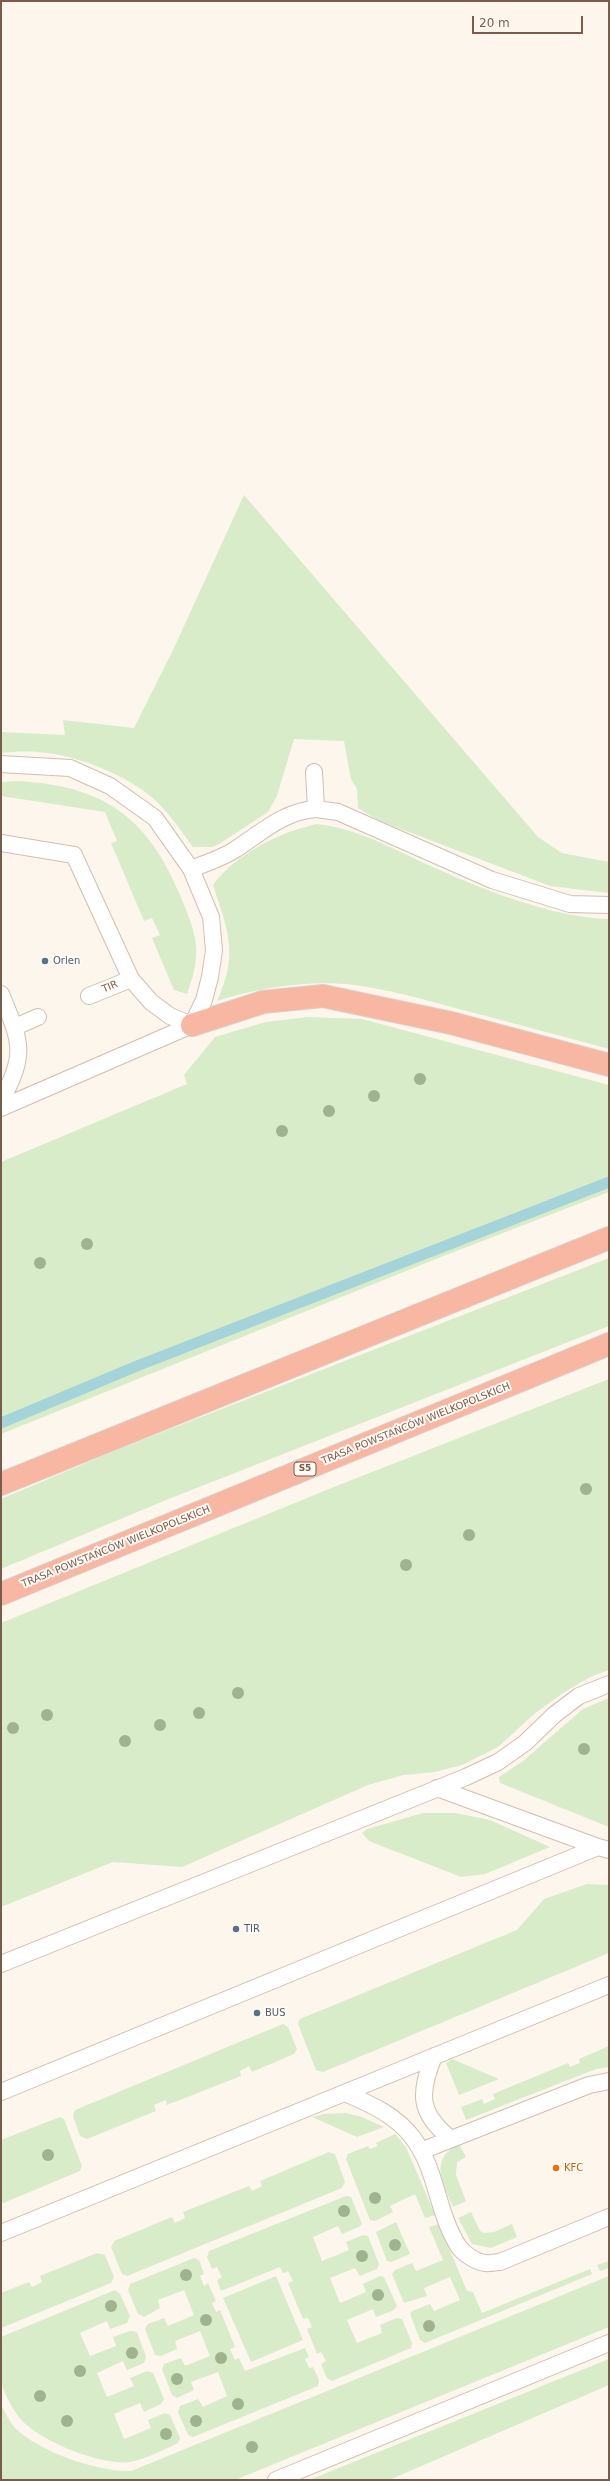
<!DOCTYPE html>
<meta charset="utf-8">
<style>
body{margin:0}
#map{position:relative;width:610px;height:2481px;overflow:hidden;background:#fdf6ec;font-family:"DejaVu Sans",sans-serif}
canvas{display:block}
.frame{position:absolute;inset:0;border:2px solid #7a5c4d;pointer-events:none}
.scale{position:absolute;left:472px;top:16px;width:111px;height:18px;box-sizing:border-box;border:2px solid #7a5c4d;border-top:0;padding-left:5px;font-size:12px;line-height:14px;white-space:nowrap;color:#7a5c4d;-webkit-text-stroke:3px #fffaf3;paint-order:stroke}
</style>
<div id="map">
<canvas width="610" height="2481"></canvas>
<div class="frame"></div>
<div class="scale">20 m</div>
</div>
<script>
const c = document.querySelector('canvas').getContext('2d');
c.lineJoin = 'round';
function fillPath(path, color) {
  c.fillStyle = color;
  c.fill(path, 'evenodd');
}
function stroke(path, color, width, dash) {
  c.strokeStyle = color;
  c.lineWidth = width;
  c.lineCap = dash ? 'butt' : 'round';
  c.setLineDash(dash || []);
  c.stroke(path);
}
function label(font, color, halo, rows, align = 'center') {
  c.font = font + ' "DejaVu Sans",sans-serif';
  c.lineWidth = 4;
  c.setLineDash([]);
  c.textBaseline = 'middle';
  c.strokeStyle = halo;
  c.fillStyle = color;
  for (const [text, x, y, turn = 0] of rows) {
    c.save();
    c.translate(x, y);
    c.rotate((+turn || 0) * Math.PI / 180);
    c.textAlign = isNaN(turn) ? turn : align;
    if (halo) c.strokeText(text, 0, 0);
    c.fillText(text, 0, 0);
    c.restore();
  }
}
const green = new Path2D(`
 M244,495L538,837L562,853L609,862V893L550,886L380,821L358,808L357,789L351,779L344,741L294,739L277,796L268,812L219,844L212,847H193C181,831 170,814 155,800C126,774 76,755 38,752C26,751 13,752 1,753V732L65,735L63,720L134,728L173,650Z
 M18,781C103,786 147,816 180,895C197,936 203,951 187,994L174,990L152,938L160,935L152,918L144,921L111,843L117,841L105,812L1,796V782Z
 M317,824C355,828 390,847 424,863C476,887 552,918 609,919V1049C559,1035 509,1022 459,1009C422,999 384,988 346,984C302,981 259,988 217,1001C239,953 228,932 213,885C236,854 279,832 317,824Z
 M308,1017L362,1019L609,1085V1192L441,1257L1,1434V1162L187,1084L184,1075L215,1037L266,1022Z
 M609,1258V1326L166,1500L1,1569V1499L119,1449Z
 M609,1379V1670L590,1677L563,1693L534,1714L498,1747L462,1765L435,1772L404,1775L368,1785L182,1867L113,1862L1,1907V1623L334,1487Z
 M609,1698V1827L500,1783L499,1777L523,1761L583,1709Z
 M423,1813H455L490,1820L550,1847L485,1874L461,1877L369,1841L362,1833L367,1829Z
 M587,1884L609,1885V1953L323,2072L316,2070L298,2024L300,2019L517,1930L544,1899Z
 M283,2024L288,2027L297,2049L294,2054L252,2072L249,2066L240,2071L241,2076L167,2105L166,2100L154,2105L156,2111L87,2139L80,2136L73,2116L75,2110Z
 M609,2046V2067L596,2069L466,2120L461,2107L482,2099L484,2104L495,2099L493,2094L568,2063L570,2067L580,2063L579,2059Z
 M452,2059L499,2079L459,2095L446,2063Z
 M346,2113L362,2117L384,2127L357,2137L312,2117L324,2114Z
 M60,2117L64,2119L82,2166L80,2171L1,2204V2140Z
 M395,2134L406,2147L435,2215L425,2218L415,2194L390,2206L393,2212L375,2221L370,2220L346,2159L348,2154L368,2146L370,2149L378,2146L376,2143Z
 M459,2144L466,2157L457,2162L456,2175L466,2201L453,2207C443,2182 428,2160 459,2144Z
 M329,2152L335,2154L345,2182L342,2188L127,2276L122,2274L111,2247L114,2241L172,2217L175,2223L185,2218L183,2212L249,2186L252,2191L262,2186L260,2181Z
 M346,2196L351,2197L362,2224L359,2227L342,2234L338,2226L313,2237L322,2261L349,2250L346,2242L363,2235L368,2236L379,2264L377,2269L360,2276L355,2268L330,2278L340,2303L366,2292L363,2284L380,2276L384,2277L397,2306L394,2310L376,2317L373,2309L347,2320L357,2343L382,2333L380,2325L397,2318L402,2319L412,2343L411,2348L332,2381L327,2378L321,2364L326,2361L321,2352L317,2354L307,2329L312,2327L308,2318L303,2319L288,2283L293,2281L288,2271L283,2273L280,2267L221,2291L217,2280L222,2277L217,2267L212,2269L207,2257L209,2251Z
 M471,2212L480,2231L484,2233L494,2232L512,2224L517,2237L491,2248L472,2244L458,2218Z
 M396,2222L410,2254L391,2262L387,2261L376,2232Z
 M439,2224L467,2291L473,2292L482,2313L590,2269L592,2274L425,2343L420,2340L410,2314L412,2311L430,2304L434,2311L460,2300L450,2277L424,2288L427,2296L404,2303L392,2274L395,2270L412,2263L416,2271L443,2260L429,2227Z
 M97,2253L105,2255L114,2277L111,2283L1,2328V2293L29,2282L32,2287L42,2282L40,2276Z
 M194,2258L199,2260L204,2274L200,2276L204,2286L208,2283L216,2301L212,2303L216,2312L220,2310L235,2347L230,2349L235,2360L239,2358L245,2371L305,2348L309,2357L305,2359L309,2368L313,2367L319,2380L318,2386L193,2437L188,2435L178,2412L180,2406L198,2399L203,2407L227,2396L218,2372L191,2382L194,2390L177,2398L172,2395L162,2369L164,2364L181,2358L185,2366L210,2356L200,2331L175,2341L177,2349L161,2356L155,2355L145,2329L148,2324L164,2318L168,2326L194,2315L184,2290L158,2300L160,2308L144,2317L138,2314L128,2290L130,2284Z
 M609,2261V2268L600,2271L597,2265Z
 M276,2276L303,2340L251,2362L223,2298Z
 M609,2276V2327L235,2480H1L2,2407C6,2414 10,2422 15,2428C40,2452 97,2472 131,2471Z
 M115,2290L120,2294L130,2316L127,2323L110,2329L107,2321L80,2333L90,2356L116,2346L113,2337L130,2331L137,2332L146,2357L144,2363L127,2370L123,2361L97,2373L107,2397L134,2386L130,2378L147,2371L153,2373L164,2399L161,2404L144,2412L140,2403L114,2414L124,2439L151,2428L148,2420L165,2413L170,2415L180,2438L178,2443C163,2450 146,2459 130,2462C103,2466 49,2444 28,2426C16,2417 4,2395 1,2380C0,2366 1,2350 1,2337Z
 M609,2359V2385L389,2480H309Z`);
const stream = new Path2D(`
 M1,1423L137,1366L609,1182`);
const lane = new Path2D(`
 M1,764L70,768L110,786L155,818L191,869L211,917L214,950L210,977L204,1000L192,1025L1,1108
 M314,772L316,809L338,812L492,880L570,904L609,905
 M1,843L74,855L131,979L151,1002L170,1016L192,1025
 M191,869C206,863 223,858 236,849C262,832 284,811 316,809
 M1,994C21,1042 27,1053 1,1101
 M89,996L131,979
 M15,1027L38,1017
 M437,1788L598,1847
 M1,1964L466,1777L498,1762L525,1743L554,1715L579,1696L609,1684
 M434,2056C419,2093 418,2113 451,2139
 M1,2092L598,1847L609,1850
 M345,2093C370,2104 396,2115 413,2138C437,2169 437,2214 459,2247C464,2254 476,2262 485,2263C489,2264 495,2262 500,2262L609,2217
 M421,2151L589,2085L609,2081
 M1,2233L609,1985
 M276,2480L609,2343`);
const highway = new Path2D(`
 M192,1025L263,1002L323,996L451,1023L609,1065
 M1,1484L609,1238
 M1,1594L609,1344`);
const trees = [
 [420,1079],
 [374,1096],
 [329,1111],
 [282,1131],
 [87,1244],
 [40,1263],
 [586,1489],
 [469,1535],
 [406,1565],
 [238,1693],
 [199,1713],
 [47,1715],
 [160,1725],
 [13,1728],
 [125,1741],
 [584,1749],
 [48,2155],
 [375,2198],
 [344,2211],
 [395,2245],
 [362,2256],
 [186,2275],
 [378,2295],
 [111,2306],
 [206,2320],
 [429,2326],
 [132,2353],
 [221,2358],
 [80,2371],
 [177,2379],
 [40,2396],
 [238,2404],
 [67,2421],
 [196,2421],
 [166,2434],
 [252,2447]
];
const markers = [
 [45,961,4,"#5c6f8a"],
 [236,1929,4,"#5c6f8a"],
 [257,2013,4,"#5c6f8a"],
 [556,2168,4,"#e8710a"]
];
const shields = [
 [305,1469,22]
];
const shieldNames = [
 ["S5",305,1469]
];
const serviceNames = [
 ["Orlen",53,961],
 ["TIR",244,1929],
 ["BUS",265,2013]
];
const streetNames = [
 ["TIR",110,987,-23],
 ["TRASA POWSTAŃCÓW WIELKOPOLSKICH",416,1424,-22],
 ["TRASA POWSTAŃCÓW WIELKOPOLSKICH",116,1547,-22]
];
const foodNames = [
 ["KFC",564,2168]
];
fillPath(green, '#d8ecc9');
stroke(stream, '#a5d3da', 11);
stroke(lane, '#d1beb0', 18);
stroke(highway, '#dad1cd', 24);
stroke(lane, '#fff', 16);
stroke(highway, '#f7b7a3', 22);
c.fillStyle = '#a0b28e';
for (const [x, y] of trees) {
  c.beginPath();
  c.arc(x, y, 6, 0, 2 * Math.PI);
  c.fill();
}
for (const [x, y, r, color] of markers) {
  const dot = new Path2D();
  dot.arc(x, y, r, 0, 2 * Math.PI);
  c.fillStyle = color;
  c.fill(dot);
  stroke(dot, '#fffaf3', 1.5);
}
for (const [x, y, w] of shields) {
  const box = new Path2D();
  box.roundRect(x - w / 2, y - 7, w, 14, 3);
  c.fillStyle = '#fffaf3';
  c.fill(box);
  stroke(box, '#7a5c4d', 1);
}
label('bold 9px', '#7a5c4d', null, shieldNames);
label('10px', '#4e5e75', '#fffaf3', serviceNames, 'left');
label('10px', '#7a5c4d', '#fffaf3', streetNames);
label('10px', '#c56008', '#fffaf3', foodNames, 'left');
</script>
